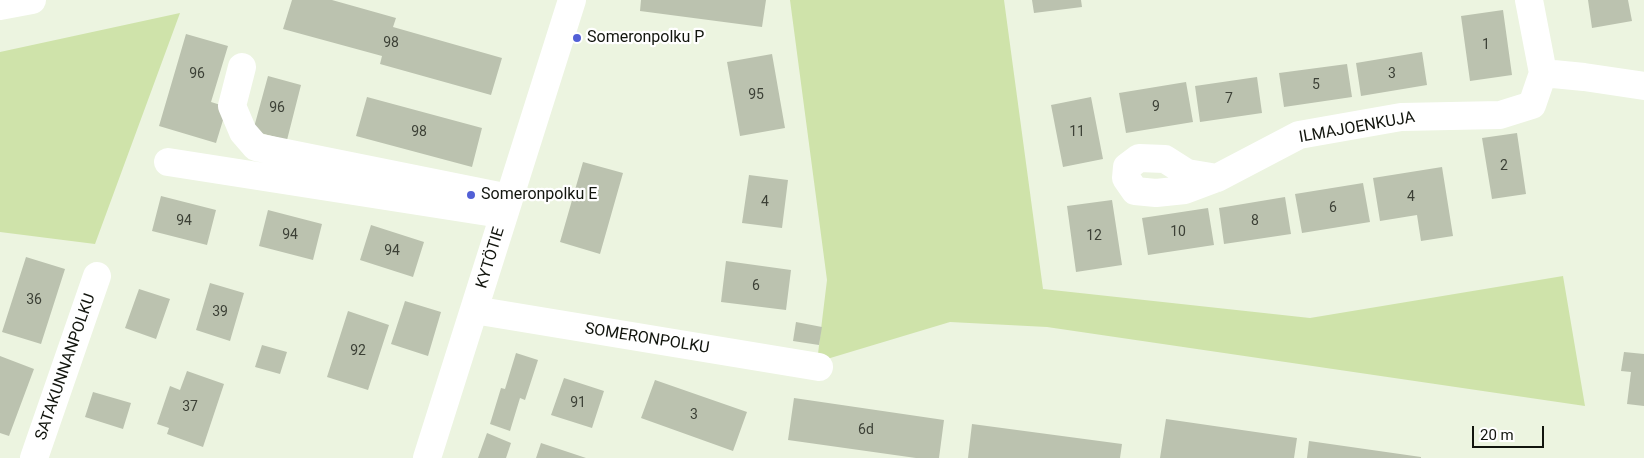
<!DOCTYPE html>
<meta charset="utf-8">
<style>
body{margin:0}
#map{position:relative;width:1644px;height:458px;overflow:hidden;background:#ecf4e0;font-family:Roboto,sans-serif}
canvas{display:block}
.scale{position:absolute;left:1472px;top:426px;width:72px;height:22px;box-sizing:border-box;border:2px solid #12150e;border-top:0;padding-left:6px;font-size:15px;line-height:18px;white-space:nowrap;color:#12150e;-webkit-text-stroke:4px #fff;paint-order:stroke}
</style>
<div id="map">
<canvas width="1644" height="458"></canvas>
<div class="scale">20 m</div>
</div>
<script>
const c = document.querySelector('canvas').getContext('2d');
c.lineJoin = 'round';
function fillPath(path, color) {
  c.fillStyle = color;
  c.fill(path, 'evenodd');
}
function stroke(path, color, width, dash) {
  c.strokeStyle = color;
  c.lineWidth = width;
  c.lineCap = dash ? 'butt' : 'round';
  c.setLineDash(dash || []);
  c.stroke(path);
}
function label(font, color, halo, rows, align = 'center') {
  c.font = font + ' Roboto,sans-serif';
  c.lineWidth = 4.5;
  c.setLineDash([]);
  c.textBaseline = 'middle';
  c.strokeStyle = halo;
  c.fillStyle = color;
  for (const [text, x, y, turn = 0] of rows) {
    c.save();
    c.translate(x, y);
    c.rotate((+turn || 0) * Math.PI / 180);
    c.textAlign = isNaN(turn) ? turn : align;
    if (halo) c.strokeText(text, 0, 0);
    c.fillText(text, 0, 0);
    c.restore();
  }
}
const green = new Path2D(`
 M790,0H1004L1043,289L1310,318L1563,276L1585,406L1047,327L950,322L817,362L827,280Z
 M180,13L95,244L0,232V52Z`);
const building = new Path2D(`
 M292,0H332L396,18L393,27L502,58L491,95L380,64L382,56L283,29Z
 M641,0H766L762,27L640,11Z
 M1032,0H1081L1082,7L1034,13Z
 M1588,0H1628L1632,21L1592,28Z
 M1503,10L1512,75L1470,81L1461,16Z
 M186,34L228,46L211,102L227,107L216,143L159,126Z
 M1422,52L1427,85L1361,96L1356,63Z
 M772,54L785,128L740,136L727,62Z
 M1347,64L1352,97L1284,107L1279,73Z
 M268,76L301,85L287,140L253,131Z
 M1257,77L1262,113L1200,122L1195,86Z
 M1186,82L1193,122L1126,133L1119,93Z
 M367,97L482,128L472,167L356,136Z
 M1091,97L1103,159L1063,167L1051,105Z
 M1517,133L1526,194L1492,199L1482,138Z
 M583,162L623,173L600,254L560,242Z
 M1442,167L1453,236L1421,241L1417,215L1380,221L1373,178Z
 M749,175L788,180L782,228L742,223Z
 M1363,183L1370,222L1302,233L1295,194Z
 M161,196L216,210L207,245L152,231Z
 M1285,197L1291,234L1224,244L1219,208Z
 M1112,200L1122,265L1076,272L1067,206Z
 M1208,208L1214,245L1148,255L1142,218Z
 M268,210L322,224L313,260L259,246Z
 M371,225L424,242L413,277L360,260Z
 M26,257L65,269L41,344L2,332Z
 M726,261L791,270L786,310L721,302Z
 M210,283L244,293L230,341L196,330Z
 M139,289L170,299L156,339L125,328Z
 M405,301L441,312L428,356L391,344Z
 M348,311L389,325L368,390L327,377Z
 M796,322L822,327L819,345L793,341Z
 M262,345L287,352L280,374L255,367Z
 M1624,352L1644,354V406L1627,404L1631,372L1621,371Z
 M516,353L538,360L525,400L520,398L510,431L490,424L501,388L505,389Z
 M0,356L34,369L9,436L0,433Z
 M187,371L224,384L203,447L167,434L169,428L157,424L170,386L180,390Z
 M564,378L604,391L592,428L551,415Z
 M655,380L747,412L733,451L641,418Z
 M93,392L131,403L123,429L85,417Z
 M794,398L944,420L939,458H916L788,440Z
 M1166,419L1297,438L1294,458H1160Z
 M972,424L1122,444L1120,458H968Z
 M487,433L511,443L506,458H478Z
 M1309,441L1421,457V458H1307Z
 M541,443L586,458H536Z`);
const minor = new Path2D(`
 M1529,0L1543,73L1584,77L1644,86
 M0,6L32,0
 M242,67L232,106L243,132L256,147L509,198
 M168,162L488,212
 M1217,178L1185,190L1156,193L1135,191L1126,178L1127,167L1139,158L1165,159L1187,173L1217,178L1299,135L1401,117L1500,115L1532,105L1543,73
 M474,310L819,367
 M34,458L97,276
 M427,458L572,0`);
const markers = [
 [577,38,5,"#5260d6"],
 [471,195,5,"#5260d6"]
];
const numberNames = [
 ["98",391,43],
 ["1",1486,45],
 ["96",197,74],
 ["3",1392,74],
 ["5",1316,85],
 ["95",756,95],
 ["7",1229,99],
 ["9",1156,107],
 ["96",277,108],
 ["98",419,132],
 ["11",1077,132],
 ["2",1504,166],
 ["4",1411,197],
 ["4",765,202],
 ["6",1333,208],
 ["94",184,221],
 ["8",1255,221],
 ["10",1178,232],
 ["94",290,235],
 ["12",1094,236],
 ["94",392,251],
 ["6",756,286],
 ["36",34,300],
 ["39",220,312],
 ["92",358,351],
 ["91",578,403],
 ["37",190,407],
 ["3",694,415],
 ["6d",866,430]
];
const poiNames = [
 ["Someronpolku P",587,38],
 ["Someronpolku E",481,195]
];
const streetNames = [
 ["ILMAJOENKUJA",1357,128,-10],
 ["KYTÖTIE",491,258,-73],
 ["SOMERONPOLKU",647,339,9],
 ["SATAKUNNANPOLKU",66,367,-71]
];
fillPath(green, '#cfe3aa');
fillPath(building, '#bbc2af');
stroke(minor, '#fff', 28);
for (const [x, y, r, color] of markers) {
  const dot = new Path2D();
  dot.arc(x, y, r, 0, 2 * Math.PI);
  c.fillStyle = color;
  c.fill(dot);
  stroke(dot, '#fff', 2);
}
label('14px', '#3c4036', null, numberNames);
label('16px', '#12150e', '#fff', poiNames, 'left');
label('16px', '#12150e', '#fff', streetNames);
</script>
